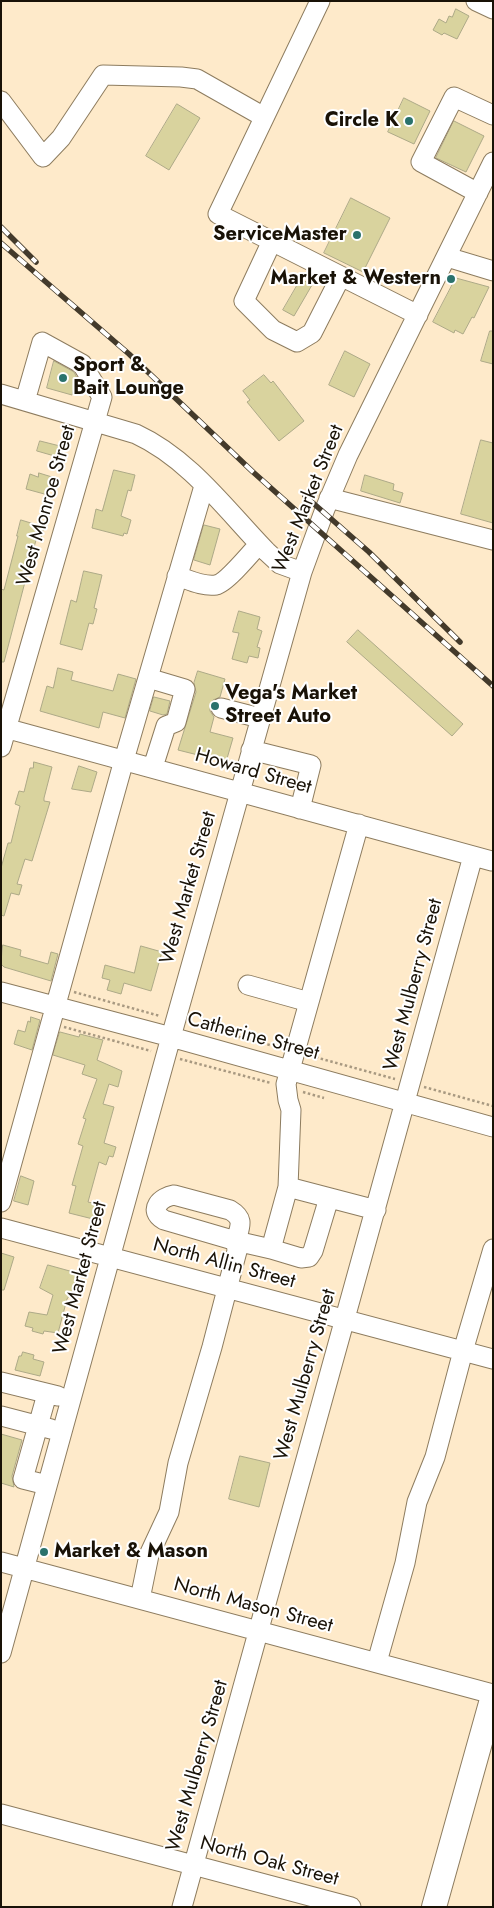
<!DOCTYPE html>
<style>
body{margin:0}
#map{position:relative;width:494px;height:1908px;overflow:hidden;background:#feeaca;font-family:Jost,sans-serif}
canvas{display:block}
.frame{position:absolute;inset:0;border:2px solid #191207;pointer-events:none}
</style>
<div id="map">
<canvas width="494" height="1908"></canvas>
<div class="frame"></div>
</div>
<script>
const c = document.querySelector('canvas').getContext('2d');
c.lineJoin = 'round';
function fillPath(path, color) {
  c.fillStyle = color;
  c.fill(path, 'evenodd');
}
function stroke(path, color, width, dash) {
  c.strokeStyle = color;
  c.lineWidth = width;
  c.lineCap = dash ? 'butt' : 'round';
  c.setLineDash(dash || []);
  c.stroke(path);
}
function label(font, color, halo, rows, align = 'center') {
  c.font = font + ' Jost,sans-serif';
  c.lineWidth = 4;
  c.setLineDash([]);
  c.textBaseline = 'middle';
  c.strokeStyle = halo;
  c.fillStyle = color;
  for (const [text, x, y, turn = 0] of rows) {
    c.save();
    c.translate(x, y);
    c.rotate((+turn || 0) * Math.PI / 180);
    c.textAlign = isNaN(turn) ? turn : align;
    if (halo) c.strokeText(text, 0, 0);
    c.fillText(text, 0, 0);
    c.restore();
  }
}
const building = new Path2D(`
 M456,9L469,16L457,39L444,33L442,35L433,30L439,19L446,23L449,16L452,17Z
 M404,98L430,111L414,144L388,132Z
 M177,104L200,118L169,170L146,156Z
 M454,121L484,136L466,172L436,158Z
 M351,198L390,218L363,272L324,253Z
 M456,278L489,287L474,318L472,317L463,334L455,330L454,333L433,322Z
 M301,279L312,285L294,316L283,310Z
 M490,331H493V364L481,361Z
 M345,351L370,364L354,397L329,385Z
 M54,361L74,372L77,378L72,395L47,388Z
 M264,375L271,383L273,381L304,421L279,441L247,402L250,400L243,391Z
 M481,440L493,443V523L461,514Z
 M40,441L60,446L58,457L37,451Z
 M114,470L135,475L131,491L128,490L121,516L131,520L127,534L124,533L123,536L92,528L96,509L102,511Z
 M39,473L52,477L48,495L26,489L30,474L38,477Z
 M365,475L394,484L393,490L403,493L400,503L361,491Z
 M21,520L44,527L40,541L36,540L4,662H1V589L4,590L18,536H17Z
 M204,525L220,529L210,565L194,560Z
 M84,571L102,575L94,608L97,609L93,624L89,623L82,650L60,644L71,600L76,602Z
 M239,611L260,617L257,629L262,631L257,647L260,648L258,658L249,656L247,663L232,659L239,633L233,632Z
 M358,630L463,724L452,736L347,642Z
 M58,668L73,672L71,680L113,691L118,674L136,679L125,718L103,712L99,728L40,711L47,686L53,688Z
 M198,671L225,679L220,697L213,700L210,705V711L214,717L210,732L233,738L226,762L178,750L196,692L194,683Z
 M154,697L170,701L167,714L163,715L150,711Z
 M34,762L52,767L44,798V801L50,802L32,861L25,859L17,884L22,885L19,895L11,893L4,916L1,915V868L8,843H11L20,806L15,804L19,791L24,792L30,768H33Z
 M79,766L97,772L91,792L72,789Z
 M3,945L21,950L20,956L48,964L51,952L58,954L51,981L4,967L1,964Z
 M141,946L162,952L151,991L124,983L121,994L107,990L110,980L102,978L105,965L134,973Z
 M31,1017L40,1020L32,1050L14,1044L18,1030L25,1032L28,1021L30,1022Z
 M60,1032L79,1037L80,1034L103,1040L97,1060L122,1071L118,1087L109,1084L103,1104L114,1107L104,1143L116,1147L113,1157L109,1156L106,1165L99,1162L88,1202L97,1204L93,1219L69,1213L76,1186L72,1185L83,1146L78,1144L86,1119L83,1118L97,1079L82,1074L85,1065L53,1055Z
 M21,1176L34,1181L28,1205L14,1201Z
 M1,1253L14,1257L4,1290H1Z
 M48,1265L77,1273L72,1292L67,1299L58,1333L44,1331L43,1334L32,1331L33,1328L25,1326L29,1312L47,1315L53,1295L40,1288Z
 M23,1352L34,1355L33,1359L44,1362L40,1376L15,1370L19,1356H21Z
 M1,1434L22,1440L12,1476L14,1487L1,1483Z
 M240,1456L270,1463L259,1507L229,1499Z`);
const path = new Path2D(`
 M74,992L160,1016
 M190,1024L281,1048
 M64,1027L151,1051
 M311,1056L395,1079
 M180,1059L271,1083
 M424,1087L493,1106
 M303,1092L324,1098`);
const minor = new Path2D(`
 M320,1L218,214L418,315
 M476,1L493,9
 M1,101L43,157L61,138L103,75L181,77L197,79L264,117
 M478,193L421,162L454,97L493,115
 M272,241L244,301L273,330L297,342L312,333L341,276
 M447,257L493,271
 M1,394L136,434C190,459 227,511 267,552L280,564L302,572
 M329,498L493,540
 M177,576C189,580 203,587 216,585C226,583 251,553 259,544
 M148,678L185,689L176,722L166,726L153,767
 M221,708L260,718
 M1,727L492,861
 M1,747L102,397L82,364L42,342L25,401
 M251,750L311,765L300,809
 M248,985L309,1002
 M1,992L171,1037L493,1127
 M288,1187L291,1110L288,1100L286,1084L359,824
 M1,1202L124,760L204,486
 M1,1228L493,1359
 M271,1249L301,1258L309,1257L313,1251L329,1198
 M1,1382L58,1396
 M1,1416L51,1429
 M47,1485L23,1479L47,1394
 M1,1562L493,1694
 M140,1599L149,1555L169,1512L178,1463L212,1347L237,1251L236,1241L164,1220C147,1210 161,1197 174,1195L230,1210C245,1219 240,1226 236,1241L271,1249L288,1187L376,1210
 M1,1653L171,1037L302,572L325,509L348,455L493,162
 M377,1662L405,1563L417,1502L435,1457L463,1351L493,1249
 M1,1814L351,1907
 M182,1907L473,856`);
const major = new Path2D(`
 M434,1907L493,1696`);
const rail = new Path2D(`
 M1,227L36,262
 M1,243L129,354L253,472L493,686
 M305,496L369,552L460,642`);
const markers = [
 [409,121,5,"#2a726c"],
 [357,235,5,"#2a726c"],
 [451,279,5,"#2a726c"],
 [63,378,5,"#2a726c"],
 [215,706,5,"#2a726c"],
 [44,1552,5,"#2a726c"]
];
const poiNames = [
 ["Circle K",399,121],
 ["ServiceMaster",347,235],
 ["Market & Western",441,279],
 ["Sport &",73,366,"left"],
 ["Bait Lounge",73,389,"left"],
 ["Vega's Market",225,694,"left"],
 ["Street Auto",225,717,"left"],
 ["Market & Mason",54,1552,"left"]
];
const streetNames = [
 ["West Market Street",309,499,-68],
 ["West Monroe Street",47,506,-74],
 ["Howard Street",253,772,16],
 ["West Market Street",189,888,-74],
 ["West Mulberry Street",414,985,-75],
 ["Catherine Street",253,1037,15],
 ["North Allin Street",224,1264,15],
 ["West Market Street",81,1278,-75],
 ["West Mulberry Street",306,1375,-74],
 ["North Mason Street",253,1606,15],
 ["West Mulberry Street",198,1766,-74],
 ["North Oak Street",269,1862,15]
];
fillPath(building, '#d9d39e');
stroke(building, '#ada987', 1);
stroke(minor, '#8d7c5f', 21);
stroke(major, '#8d7c5f', 26);
stroke(path, '#a89981', 2.5, [2.5, 2.5]);
stroke(minor, '#fff', 19);
stroke(major, '#fff', 24);
stroke(rail, '#433a2b', 5.5);
stroke(rail, '#fff', 4, [11]);
for (const [x, y, r, color] of markers) {
  const dot = new Path2D();
  dot.arc(x, y, r, 0, 2 * Math.PI);
  c.fillStyle = color;
  c.fill(dot);
  stroke(dot, '#fff', 2);
}
label('bold 20px', '#191207', '#fff', poiNames, 'right');
label('20px', '#191207', '#fff', streetNames);
</script>
